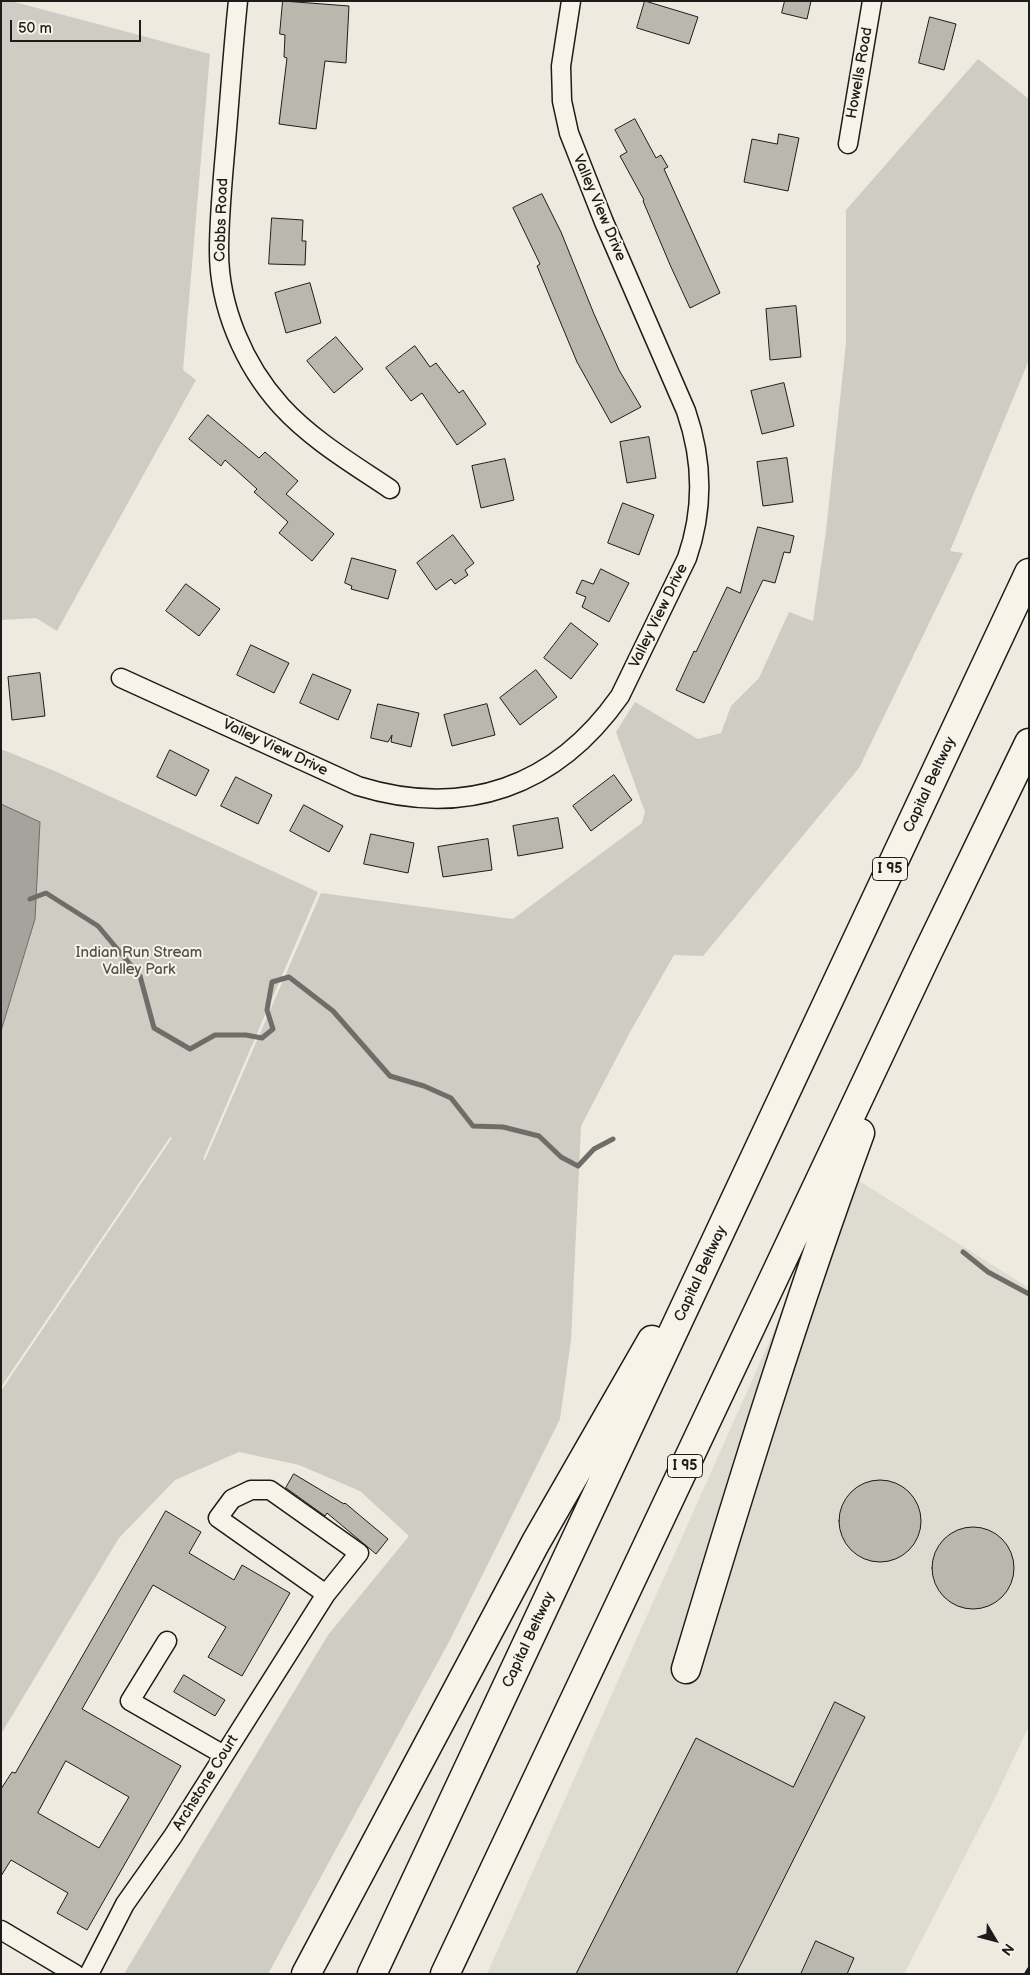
<!DOCTYPE html>
<style>
body{margin:0}
#map{position:relative;width:1030px;height:1975px;overflow:hidden;background:#eeeae0;font-family:"Balsamiq Sans",sans-serif}
canvas{display:block}
.frame{position:absolute;inset:0;border:2px solid #1c1c1c;pointer-events:none}
.north{position:absolute;left:970px;top:1915px;width:50px;height:50px;-webkit-text-stroke:4px #f7f3e8;paint-order:stroke;rotate:127deg;font-size:14px;font-weight:700;line-height:20px;text-align:center;color:#1c1c1c}
.north::after{content:'';display:block;margin:auto;width:18px;height:22px;background:#1c1c1c;clip-path:polygon(50% 0,100% 100%,50% 72%,0 100%)}
.scale{position:absolute;left:10px;top:20px;width:131px;height:22px;box-sizing:border-box;border:2px solid #1c1c1c;border-top:0;padding-left:6px;font-size:15px;line-height:18px;white-space:nowrap;color:#1c1c1c;-webkit-text-stroke:4px #f7f3e8;paint-order:stroke}
</style>
<div id="map">
<canvas width="1030" height="1975"></canvas>
<div class="frame"></div>
<div class="north">N</div>
<div class="scale">50 m</div>
</div>
<script>
const c = document.querySelector('canvas').getContext('2d');
c.lineJoin = 'round';
function fillPath(path, color) {
  c.fillStyle = color;
  c.fill(path, 'evenodd');
}
function stroke(path, color, width, dash) {
  c.strokeStyle = color;
  c.lineWidth = width;
  c.lineCap = dash ? 'butt' : 'round';
  c.setLineDash(dash || []);
  c.stroke(path);
}
function label(font, color, halo, rows, align = 'center') {
  c.font = font + ' "Balsamiq Sans",sans-serif';
  c.lineWidth = 4;
  c.setLineDash([]);
  c.textBaseline = 'middle';
  c.strokeStyle = halo;
  c.fillStyle = color;
  for (const [text, x, y, turn = 0] of rows) {
    c.save();
    c.translate(x, y);
    c.rotate((+turn || 0) * Math.PI / 180);
    c.textAlign = isNaN(turn) ? turn : align;
    if (halo) c.strokeText(text, 0, 0);
    c.fillText(text, 0, 0);
    c.restore();
  }
}
const built = new Path2D(`
 M845,1172L1029,1288V1726L995,1798L904,1974H487Z`);
const green = new Path2D(`
 M1,1H11L210,54L183,370L196,380L57,631L36,618L1,620Z
 M978,59L1029,99V360L950,551L963,553L859,768L703,956L674,955L629,1034L581,1126L571,1340L560,1419L451,1638L268,1974H124L328,1635L409,1536L360,1491L299,1465L239,1452L175,1480L119,1538L1,1734V1391L172,1138L170,1137L1,1387V749L57,772L318,892L203,1159L205,1160L321,893L513,919L642,823L645,812L616,732L635,702L698,739L721,733L731,706L759,678L789,612L813,621L826,531L846,343V210Z`);
const water = new Path2D(`
 M1,804L40,822L35,919L1,1031Z`);
const stream = new Path2D(`
 M30,899L46,893L98,926L140,976L154,1028L190,1049L215,1035H246L262,1038L273,1029L267,1010L272,982L289,977L333,1011L390,1076L424,1086L451,1098L473,1126L503,1127L539,1136L561,1157L578,1166L594,1149L613,1139
 M963,1252L988,1272L1029,1294`);
const building = new Path2D(`
 M283,1L349,6L346,63L325,61L316,129L279,124L287,58L284,57L285,35L280,34Z
 M645,1L698,17L689,44L637,28Z
 M785,1H811L807,19L782,13Z
 M930,17L956,24L944,70L919,63Z
 M635,119L656,158L661,155L668,167L664,169L720,293L690,308L671,267L643,201L644,200L620,156L627,152L615,130Z
 M779,134L799,138L788,191L744,182L752,139L777,144Z
 M542,194L561,232L594,314L619,370L641,407L611,423L577,362L537,266L540,264L513,208Z
 M272,218L303,220L302,241H306L305,265L269,264Z
 M310,283L321,323L286,333L275,293Z
 M796,306L801,357L770,360L766,309Z
 M336,337L363,369L334,393L307,361Z
 M415,346L430,367L436,363L459,393L463,390L486,424L457,445L422,393L411,401L386,368Z
 M784,383L794,426L762,434L751,391Z
 M208,415L259,458L265,452L298,481L286,494L334,534L312,561L279,533L288,522L254,492L257,489L225,460L221,466L189,439Z
 M649,437L656,478L627,483L620,442Z
 M787,458L793,502L763,506L757,462Z
 M505,459L514,500L481,508L472,466Z
 M623,503L654,515L639,555L608,543Z
 M758,527L794,536L790,553L784,552L775,583L763,580L704,703L676,690L694,651L696,652L727,587L740,593Z
 M453,535L474,563L465,570L468,575L455,584L451,579L436,590L417,563Z
 M352,558L396,570L388,599L351,589L352,586L345,583Z
 M601,569L629,583L609,622L582,607L586,597L576,593L582,580L593,584Z
 M186,584L220,609L199,636L166,611Z
 M571,623L598,644L571,679L544,658Z
 M251,645L289,663L274,693L237,675Z
 M536,670L557,697L520,725L500,698Z
 M40,673L45,716L12,720L8,677Z
 M313,674L351,690L338,720L300,703Z
 M378,704L419,713L411,747L391,742L392,735L388,742L371,738Z
 M487,704L495,735L452,746L444,715Z
 M170,750L209,770L196,796L157,777Z
 M614,775L632,800L591,831L573,806Z
 M236,777L272,795L258,824L221,806Z
 M304,805L343,826L329,852L290,831Z
 M558,818L563,848L518,856L513,826Z
 M371,834L414,843L408,873L364,864Z
 M488,839L492,870L443,877L438,847Z
 M294,1474L344,1504L345,1503L388,1539L376,1554L327,1513L325,1516L286,1488Z
 M839 1521a41 41 0 1 1 82 0a41 41 0 1 1-82 0Z
 M166,1511L201,1532L189,1553L234,1580L242,1565L290,1593L242,1676L208,1657L226,1627L153,1585L82,1709L181,1766L87,1930L57,1913L68,1893L11,1860L1,1876V1789L12,1772L15,1773ZM66,1761L129,1797L99,1848L38,1813Z
 M932 1568a41 41 0 1 1 82 0a41 41 0 1 1-82 0Z
 M184,1675L225,1700L215,1716L174,1692Z
 M835,1702L865,1717L736,1974H576L696,1738L793,1787Z
 M816,1941L854,1958L847,1974H801Z`);
const street = new Path2D(`
 M238,1C233,48 230,95 226,141C223,177 219,215 219,251C219,307 244,365 281,406C312,440 353,464 390,489
 M848,144L872,1
 M121,678L358,786C465,819 556,787 620,696L687,558C704,509 703,460 686,411L604,222L569,133L562,101L561,66L571,1
 M167,1641L130,1701L224,1755
 M1,1930L75,1974
 M89,1974L125,1904L173,1836L326,1594L359,1553L270,1490H251L232,1499L218,1518L326,1594`);
const highway = new Path2D(`
 M686,1669C740,1489 795,1310 860,1133
 M306,1974L536,1542L652,1340
 M372,1974L1029,573
 M445,1974L925,958L1029,743`);
const rail = new Path2D(`
 M1026,1974L1029,1969`);
const shields = [
 [890,869,35],
 [685,1466,35]
];
const shieldNames = [
 ["I 95",890,869],
 ["I 95",685,1466]
];
const streetNames = [
 ["Howells Road",860,73,-80],
 ["Valley View Drive",599,208,67],
 ["Cobbs Road",222,220,-88],
 ["Valley View Drive",659,616,-64],
 ["Valley View Drive",275,748,25],
 ["Capital Beltway",930,785,-65],
 ["Capital Beltway",701,1274,-65],
 ["Capital Beltway",529,1640,-65],
 ["Archstone Court",206,1783,-58]
];
const parkNames = [
 ["Indian Run Stream",139,953],
 ["Valley Park",139,970]
];
fillPath(built, '#dedbd1');
fillPath(green, '#cfccc3');
fillPath(water, '#a6a39d');
stroke(water, '#6f6d69', 1);
stroke(stream, '#6f6d69', 5);
fillPath(building, '#bab7af');
stroke(building, '#1c1c1c', 1);
stroke(street, '#1c1c1c', 21);
stroke(highway, '#1c1c1c', 31);
stroke(street, '#f7f3e8', 18);
stroke(highway, '#f7f3e8', 28);
stroke(rail, '#1c1c1c', 4);
for (const [x, y, w] of shields) {
  const box = new Path2D();
  box.roundRect(x - w / 2, y - 11.5, w, 23, 4);
  c.fillStyle = '#f7f3e8';
  c.fill(box);
  stroke(box, '#1c1c1c', 1);
}
label('bold 14px', '#1c1c1c', null, shieldNames);
label('15px', '#1c1c1c', '#f7f3e8', streetNames);
label('15px', '#52514e', '#f7f3e8', parkNames);
</script>
